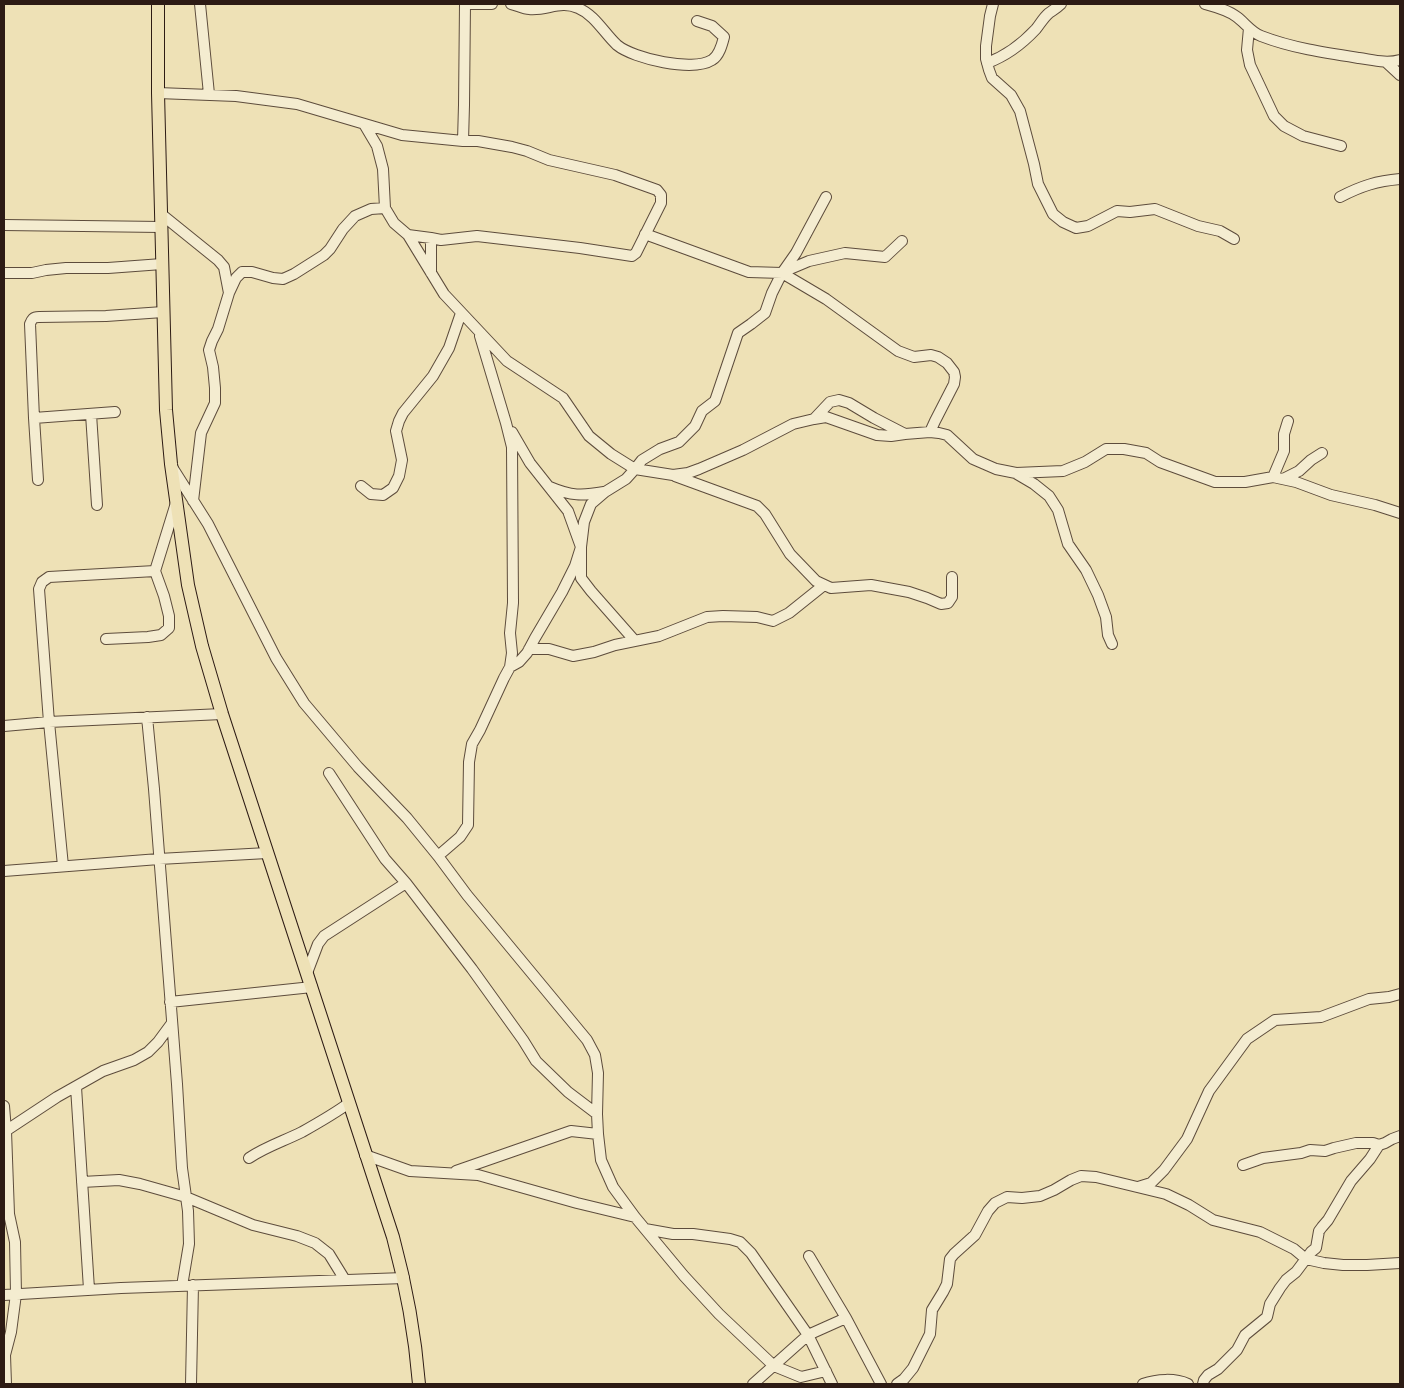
<!DOCTYPE html>
<style>
body{margin:0}
#map{position:relative;width:1404px;height:1388px;overflow:hidden;background:#eee1b6;font-family:"Libre Caslon Text",serif}
canvas{display:block}
.frame{position:absolute;inset:0;border:5px solid #2d1b14;pointer-events:none}
</style>
<div id="map">
<canvas width="1404" height="1388"></canvas>
<div class="frame"></div>
</div>
<script>
const c = document.querySelector('canvas').getContext('2d');
c.lineJoin = 'round';
function stroke(path, color, width, dash) {
  c.strokeStyle = color;
  c.lineWidth = width;
  c.lineCap = dash ? 'butt' : 'round';
  c.setLineDash(dash || []);
  c.stroke(path);
}
const minor = new Path2D(`
 M200,4L209,94
 M465,4H492
 M511,4C517,5 523,9 529,9C547,11 560,0 578,8C595,15 604,33 617,45C634,59 693,72 712,60C719,56 722,45 724,37L712,26L697,21
 M993,4L990,16L986,46V59L989,70L992,78L1011,95L1020,111L1034,164L1038,184L1053,214L1063,222L1076,228L1088,226L1117,211L1130,212L1155,209L1198,226L1220,231L1234,239
 M1205,4C1216,7 1228,10 1237,17C1245,23 1251,32 1261,36C1292,48 1326,53 1359,58C1373,60 1386,64 1400,60
 M1249,28L1247,50L1250,65L1274,116L1284,126L1303,136L1341,146
 M1386,62L1400,75
 M987,63C1006,56 1022,44 1036,29C1040,24 1044,17 1049,13C1053,10 1057,8 1061,4
 M158,93L236,96L297,104L402,135L463,141H478L512,147L527,151L549,160L615,175L657,190L661,195V203L636,253L632,256L580,248L477,236L441,240L431,238L408,235
 M364,124L377,146L383,169L385,208L394,223L408,235L444,294L507,361L563,398L589,436L611,454L635,469L626,479L605,492L591,504L584,522L581,547L575,566L562,592L535,638L527,653L519,662L510,667L504,678L480,730L472,744L469,762L468,825L460,837L438,856
 M463,141L464,105L465,4
 M1340,197C1361,186 1377,181 1400,179
 M161,214L218,260L224,267L229,293
 M4,225L161,227
 M645,234L749,272L782,273L826,299L898,351L914,357L931,355L938,357L947,363L954,372L955,377L954,384L935,421L930,432L905,434L874,418L849,403L839,400L830,402L814,419L793,424L743,450L699,469L688,473L673,475L635,469L642,460L660,449L679,442L695,426L702,411L715,401L738,333L751,324L765,313L772,293L782,273L796,253L826,197
 M431,238V273
 M783,272L809,261L845,253L885,257L902,241
 M4,273H32L46,270L66,268H108L162,264
 M480,336L506,423L512,447L513,603L510,633L512,653L510,667
 M91,414L97,505
 M34,418L115,412
 M814,419L826,417L877,435L891,436L905,434
 M512,432L530,463L568,511L581,547V578L591,591L635,641
 M930,432L939,433L947,435L973,459L996,469L1016,473L1063,471L1085,462L1106,449H1124L1146,453L1160,462L1215,482H1245L1273,477L1296,482L1331,495L1375,505L1400,513
 M172,467L208,524L276,658L304,703L358,767L407,818L438,856L467,895L587,1040L595,1055L598,1073L597,1114L598,1134L601,1160L613,1187L635,1217L684,1276L719,1314L774,1366L801,1377L826,1371
 M1017,474L1034,484L1049,496L1058,510L1068,544L1086,570L1098,595L1106,617L1108,635L1112,644
 M675,476L757,506L765,514L790,554L816,581L831,588L871,585L909,592L927,598L941,604L948,603L952,597V577
 M1273,477L1284,451V434L1288,421
 M1283,479L1299,471L1311,460L1322,453
 M38,480L34,418L30,324C32,319 33,317 39,317L106,316L163,312
 M361,486L371,494L383,495L393,488L399,476L402,460L396,431L399,421L403,413L433,376L449,348L461,313
 M550,487C571,496 582,496 604,492
 M193,501L201,433L215,403V388L213,367L209,350L212,341L218,329L229,293L236,278L242,272H252L273,278L283,279L294,274L324,255L330,249L343,229L355,216L371,209L385,208
 M106,639L148,637L161,635L169,628V616L164,596L155,571L176,503
 M529,649H549L573,656L594,652L615,645L659,636L707,617L723,616L757,617L773,621L789,613L824,585
 M147,717L154,789L177,1084L182,1168L188,1211L189,1244L182,1286
 M4,726L49,722L222,714
 M329,773L385,859L406,883L472,969L523,1040L536,1061L568,1092L597,1114
 M63,866L49,722L39,589L42,582L49,577L155,571
 M4,871L159,859L267,853
 M307,973L318,944L324,936L406,883
 M170,1002L312,987
 M76,1087L89,1289
 M4,1106L6,1131L9,1214L15,1242L16,1294L11,1332L5,1355L6,1384
 M4,1132L57,1097L103,1071L134,1060L148,1052L158,1042L172,1023
 M365,1155L410,1171L478,1175L577,1203L635,1217
 M249,1158C265,1147 284,1141 302,1132C318,1123 334,1114 349,1103
 M1243,1165L1263,1158L1301,1153L1310,1150L1325,1151L1334,1148L1356,1143H1373L1379,1145L1385,1143L1392,1139L1400,1136
 M456,1171L571,1131L598,1134
 M82,1182L119,1180L140,1184L186,1197L253,1225L297,1236L315,1243L329,1254L345,1280
 M1138,1187L1151,1183L1164,1170L1187,1139L1209,1091L1247,1039L1275,1020L1321,1017L1369,999L1389,997L1400,994
 M645,1229L673,1234H693L730,1239L740,1242L751,1253L808,1335L832,1384
 M809,1256L846,1318L881,1384
 M4,1295L121,1288L404,1278
 M191,1384L193,1285
 M753,1384L808,1335L846,1318
 M897,1384L904,1379L913,1368L930,1334L932,1310L943,1292L947,1284L950,1259L954,1254L975,1235L988,1211L995,1203L1007,1197L1022,1198L1040,1196L1054,1190L1071,1180L1081,1176L1096,1177L1166,1194L1189,1205L1213,1220L1260,1232L1294,1249L1306,1259L1324,1263L1343,1265H1367L1400,1263
 M1143,1384C1157,1379 1175,1378 1188,1384
 M1203,1384L1204,1380L1208,1375L1218,1369L1237,1350L1245,1335L1267,1317L1270,1304L1280,1288L1286,1280L1296,1272L1311,1252L1316,1248L1319,1231L1322,1227L1328,1220L1351,1181L1370,1159L1379,1145`);
const major = new Path2D(`
 M158,4V93L166,410L171,464L188,585L202,646L222,714L393,1237C406,1285 415,1334 419,1384`);
stroke(minor, '#5d4c3c', 12);
stroke(major, '#2d1b14', 14);
stroke(minor, '#f4ecd0', 10);
stroke(major, '#eee1b6', 12);
</script>
